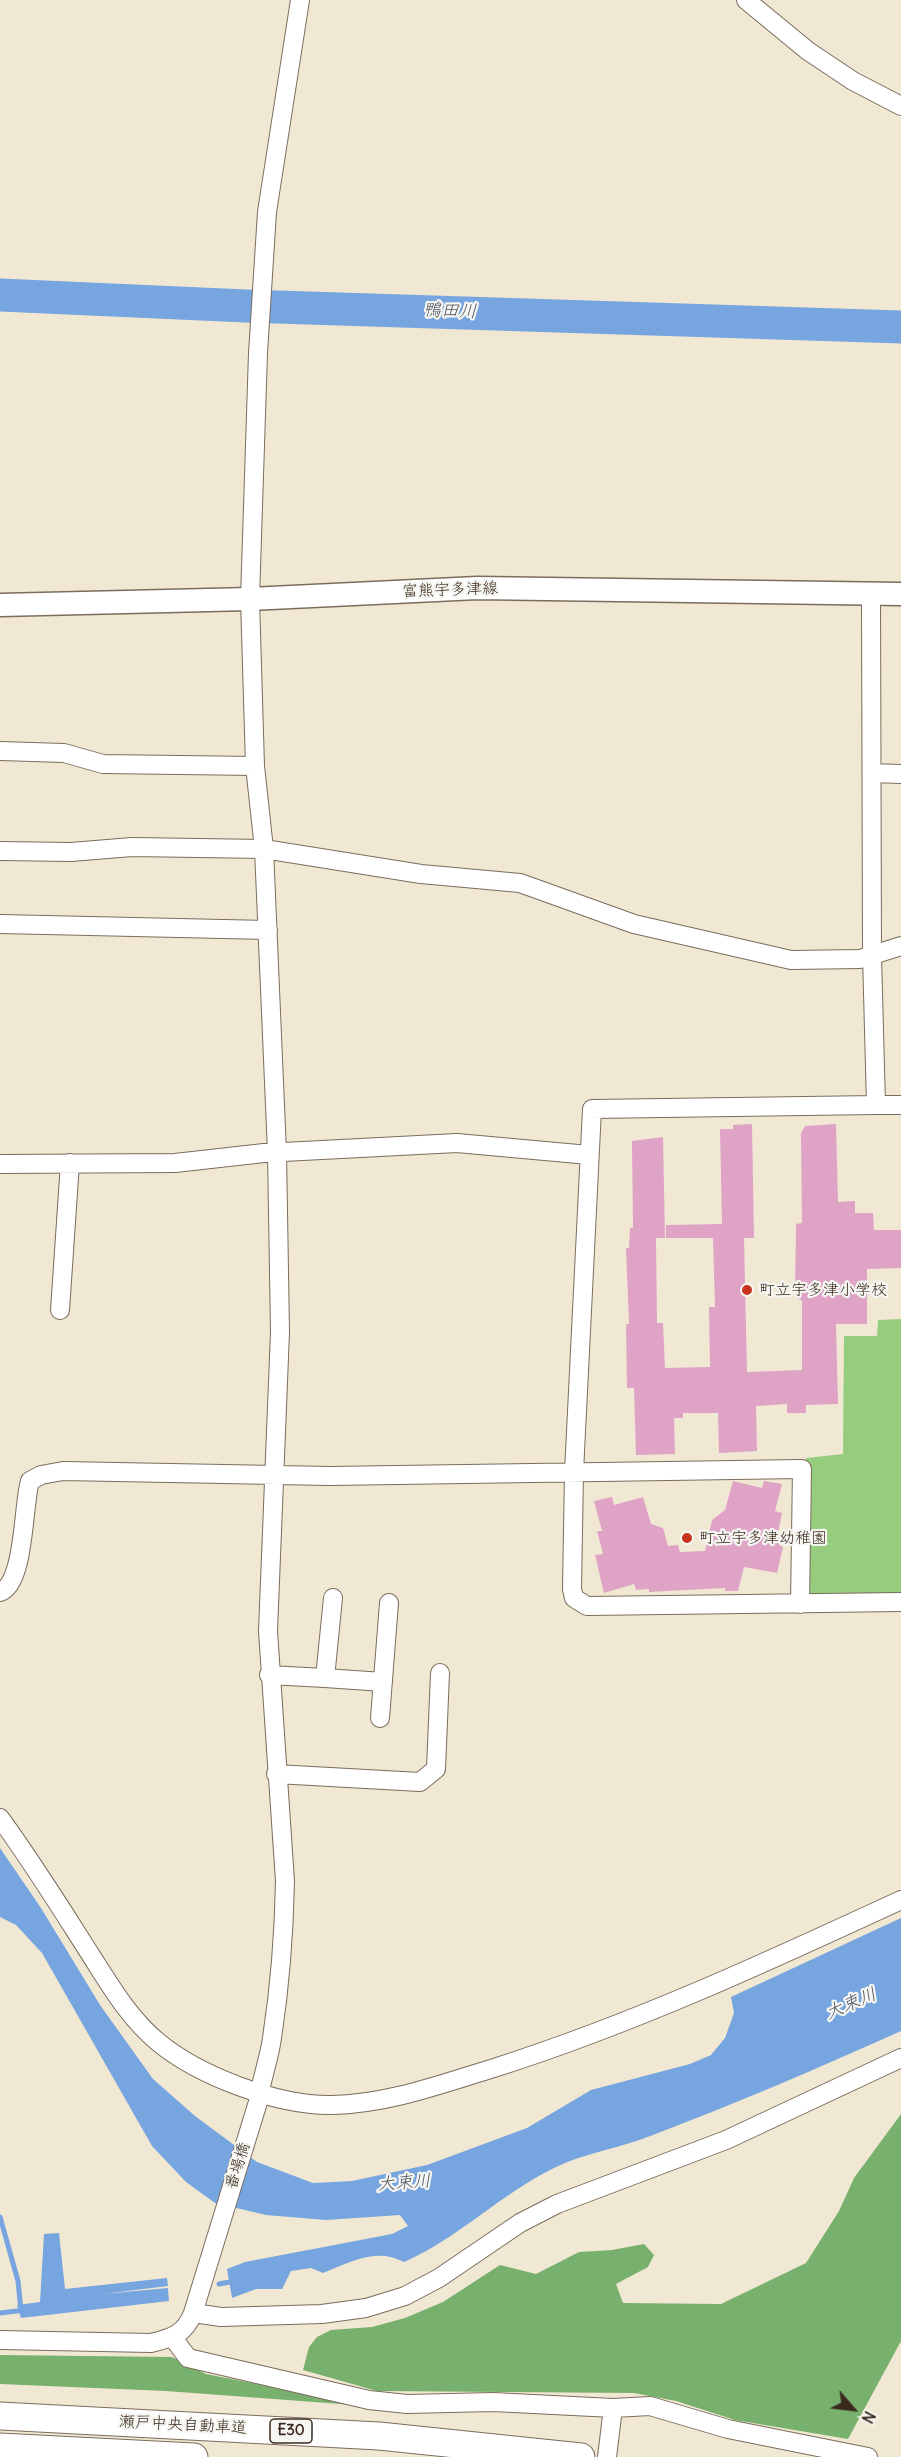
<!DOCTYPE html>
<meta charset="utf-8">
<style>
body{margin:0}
#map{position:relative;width:901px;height:2457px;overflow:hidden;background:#f1e8d3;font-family:Delius,sans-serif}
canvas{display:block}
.north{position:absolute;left:823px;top:2379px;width:60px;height:60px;-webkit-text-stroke:4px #f6f6f2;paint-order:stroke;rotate:118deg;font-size:16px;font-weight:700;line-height:24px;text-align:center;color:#3b2a1e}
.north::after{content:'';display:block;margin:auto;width:21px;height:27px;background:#3b2a1e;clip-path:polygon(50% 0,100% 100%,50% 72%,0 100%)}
</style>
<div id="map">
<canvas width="901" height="2457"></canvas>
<div class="north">N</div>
</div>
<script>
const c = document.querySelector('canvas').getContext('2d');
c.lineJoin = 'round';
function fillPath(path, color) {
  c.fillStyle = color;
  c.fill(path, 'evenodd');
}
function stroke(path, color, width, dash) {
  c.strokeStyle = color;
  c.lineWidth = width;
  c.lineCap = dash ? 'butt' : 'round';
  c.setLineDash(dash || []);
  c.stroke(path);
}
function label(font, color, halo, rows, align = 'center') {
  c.font = font + ' Delius,"Klee One",sans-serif';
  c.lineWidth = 4.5;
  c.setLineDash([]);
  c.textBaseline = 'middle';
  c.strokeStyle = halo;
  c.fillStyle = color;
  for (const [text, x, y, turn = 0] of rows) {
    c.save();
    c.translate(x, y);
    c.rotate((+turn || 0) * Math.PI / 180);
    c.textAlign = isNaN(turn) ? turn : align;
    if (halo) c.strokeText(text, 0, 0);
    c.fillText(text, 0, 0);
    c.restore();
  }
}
const green = new Path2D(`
 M901,1319V1595L807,1597L806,1458L843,1454L844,1336H877L878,1320Z`);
const forest = new Path2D(`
 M901,2114V2341L848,2439L735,2420L676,2401L634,2393L377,2391L303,2370L309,2347L317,2337L331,2330L372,2327L405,2318L443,2302L500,2265L536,2274L579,2252L612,2250L644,2244L654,2255L648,2267L616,2284L623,2303L721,2304L806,2263L839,2211L854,2178Z
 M0,2355L172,2357L206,2374L368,2406L166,2391L0,2384Z`);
const water = new Path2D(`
 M0,1848L41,1908L100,2005L153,2079L195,2116L257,2162L313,2183L352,2181L427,2165L527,2128L591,2090L690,2064L711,2055L725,2038L734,2013L731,1997L901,1918V2031C819,2068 737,2103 653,2135C621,2148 584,2153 554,2168C499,2195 459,2238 404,2262C375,2247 351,2262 323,2273L311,2268L291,2271L282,2289H256L232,2298L227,2269L245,2262L392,2234L408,2226L400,2215L326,2220L266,2215L215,2203L186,2182L152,2146L42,1953L16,1925L0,1917Z
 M59,2233L65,2289L167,2278L168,2286L103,2294L168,2288L169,2301L21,2318L17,2305L40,2302L44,2234Z`);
const stream = new Path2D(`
 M0,2217L18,2281L21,2311
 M219,2284L235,2281
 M0,2313L25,2310`);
const river = new Path2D(`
 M0,295L246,306L901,327`);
const building = new Path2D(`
 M752,1124L754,1238H744L747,1372L802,1370V1301L795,1296L796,1224L802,1223L801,1133L805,1126L836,1124L838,1202L855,1201V1213H873L874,1230H901V1268L867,1269V1324H836L838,1404L806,1405V1413H787V1404L756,1406L757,1451L719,1453L718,1413H683V1418H674L675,1454L636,1455L634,1388H627L626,1324H629L626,1248H629L630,1228H633L632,1141L663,1137L665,1238H656L657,1323H663L665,1368L710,1367L709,1307H715L713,1238H666V1225L722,1224L720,1129H733V1125Z
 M733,1481L762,1488L764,1481L782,1484L775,1511L782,1513L777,1537L781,1538L779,1545L783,1547L777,1573L744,1567L738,1591H725V1588L649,1592V1589L636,1590L634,1584L604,1593L595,1555L603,1554L597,1531H602L594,1501L612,1497L614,1505L643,1497L651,1524L663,1528L668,1546L678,1545L680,1552L705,1551L712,1520L725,1510Z`);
const minor = new Path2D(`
 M746,0L808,51L853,81L901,106
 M871,593L872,955L876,1105H901
 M0,751L64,753L103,764L255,766
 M872,773L901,774
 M0,851L71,852L132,847L264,849L421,874L520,883L634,924L791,960L860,959L901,946
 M0,924L268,930
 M876,1105L592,1109L574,1472L572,1589L574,1598L587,1606L901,1602
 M0,1164L175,1163L264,1153L457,1143L589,1155
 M60,1310L70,1163
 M0,1592C25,1584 23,1503 30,1481L41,1475L63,1471L330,1476L802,1469L800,1604
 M269,1675L325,1678L333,1598
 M325,1678L383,1682
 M380,1718L389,1603
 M276,1774L420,1782L436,1769L440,1673
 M0,1818C33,1863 62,1910 92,1957C111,1987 130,2019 158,2042C199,2076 278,2106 332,2105C388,2104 441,2084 494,2068C635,2023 767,1962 901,1900
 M193,2313L221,2317L322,2314L366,2308L405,2296L439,2278L520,2223L557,2204L726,2140L901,2058
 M173,2338L188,2358L369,2400L407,2404L493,2402L613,2408L650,2406L728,2429L868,2457
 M0,2340L151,2343C172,2338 185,2334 193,2313L258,2102C261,2080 269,2060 272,2038C280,1986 284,1934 285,1881L268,1631L280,1332L277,1152L264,849L255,766L250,599L258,353L267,212L300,0
 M607,2457L613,2408`);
const major = new Path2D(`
 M0,605L250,599L477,588L901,594`);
const highway = new Path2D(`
 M0,2416L379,2436L581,2457
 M0,2447L194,2457`);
const markers = [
 [747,1290,6,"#c8321e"],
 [687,1538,6,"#c8321e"]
];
const shields = [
 [291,2431,42]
];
const shieldNames = [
 ["E30",291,2431]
];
const streetNames = [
 ["富熊宇多津線",450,590,-2],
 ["番場橋",238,2166,-73],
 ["瀬戸中央自動車道",183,2425,3]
];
const poiNames = [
 ["町立宇多津小学校",759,1290],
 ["町立宇多津幼稚園",699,1538]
];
const waterNames = [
 ["鴨田川",450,311,2],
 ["大束川",851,2004,-23],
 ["大束川",404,2183,-4]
];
fillPath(green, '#96cc7e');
fillPath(forest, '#78b06d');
fillPath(water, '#77a5e0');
stroke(stream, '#77a5e0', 5);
stroke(river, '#77a5e0', 33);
fillPath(building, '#dfa3c5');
stroke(minor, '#7b6c5d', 20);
stroke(major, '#7b6c5d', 25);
stroke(highway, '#7b6c5d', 29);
stroke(minor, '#fff', 18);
stroke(major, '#fff', 22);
stroke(highway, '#fff', 27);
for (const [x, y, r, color] of markers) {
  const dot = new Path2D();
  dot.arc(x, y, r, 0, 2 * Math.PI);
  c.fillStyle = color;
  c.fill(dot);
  stroke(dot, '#f6f6f2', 2);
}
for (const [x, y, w] of shields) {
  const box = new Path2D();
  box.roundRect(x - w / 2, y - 12, w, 24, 4.5);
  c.fillStyle = '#f6f6f2';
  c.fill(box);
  stroke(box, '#3b2a1e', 1.5);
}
label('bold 15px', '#3b2a1e', null, shieldNames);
label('16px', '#3b2a1e', '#f6f6f2', streetNames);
label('16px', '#3b2a1e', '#f6f6f2', poiNames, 'left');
label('italic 18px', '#505562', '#f6f6f2', waterNames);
</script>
